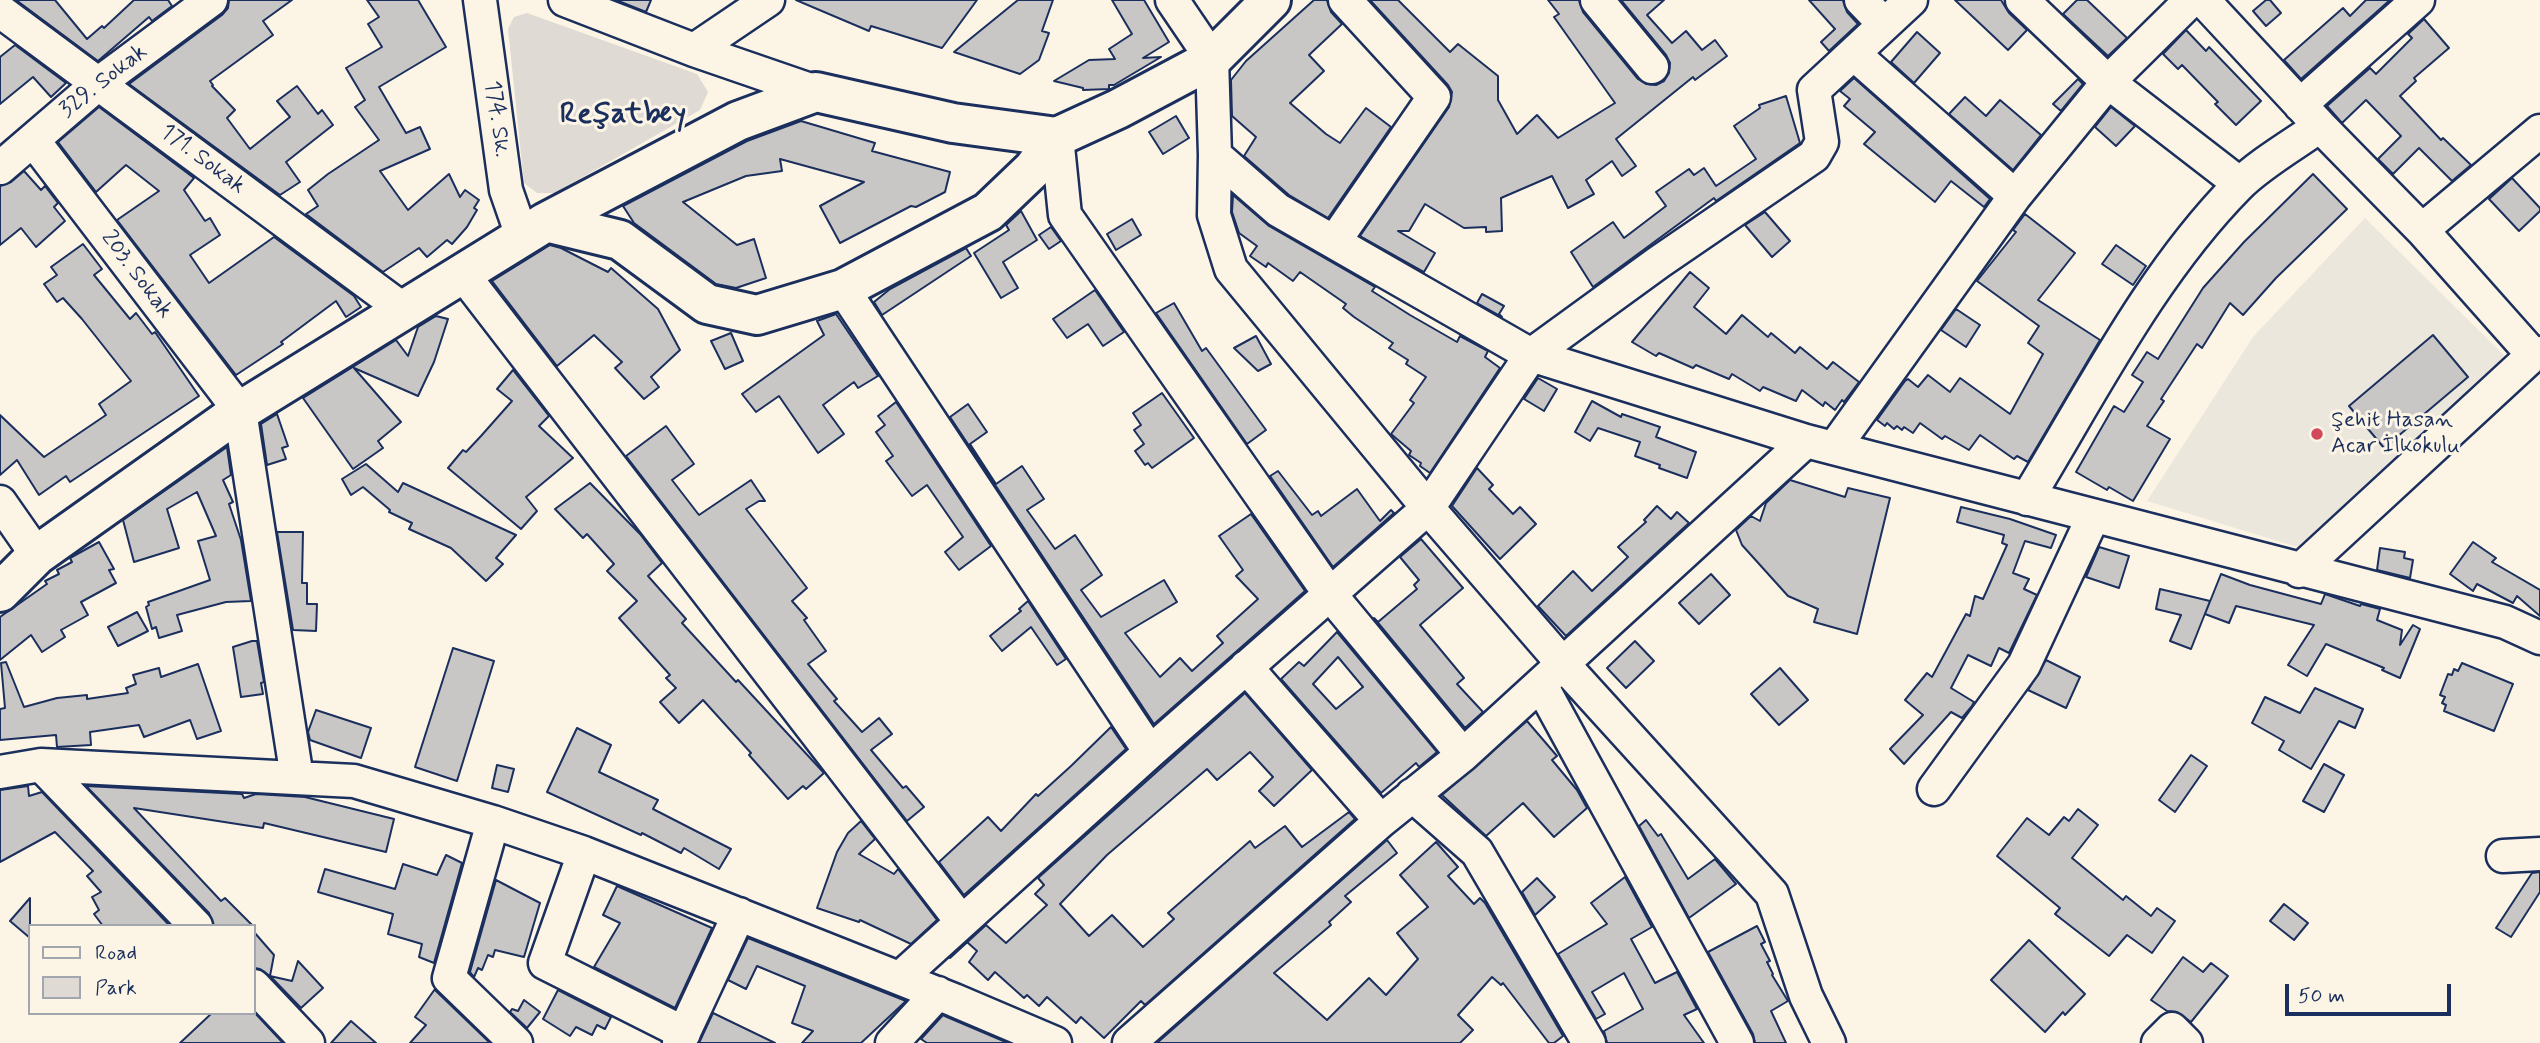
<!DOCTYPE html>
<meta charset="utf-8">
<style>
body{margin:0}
#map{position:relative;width:2540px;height:1043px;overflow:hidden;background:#fcf5e5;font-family:Mynerve,sans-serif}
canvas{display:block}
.legend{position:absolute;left:28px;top:924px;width:228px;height:91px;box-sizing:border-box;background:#fcf5e5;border:2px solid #a2a6af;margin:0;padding:9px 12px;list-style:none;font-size:21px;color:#1b2f5e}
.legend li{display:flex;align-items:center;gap:14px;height:35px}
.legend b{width:35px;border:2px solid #a2a6af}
.scale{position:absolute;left:2285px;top:984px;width:166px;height:32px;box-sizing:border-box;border:4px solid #1b2f5e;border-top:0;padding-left:9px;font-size:21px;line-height:24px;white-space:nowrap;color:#1b2f5e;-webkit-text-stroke:5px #fcf5e5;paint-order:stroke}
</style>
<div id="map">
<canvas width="2540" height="1043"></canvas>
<ul class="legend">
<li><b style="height:9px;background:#fcf5e5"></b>Road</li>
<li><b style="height:19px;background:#dfdbd4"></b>Park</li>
</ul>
<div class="scale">50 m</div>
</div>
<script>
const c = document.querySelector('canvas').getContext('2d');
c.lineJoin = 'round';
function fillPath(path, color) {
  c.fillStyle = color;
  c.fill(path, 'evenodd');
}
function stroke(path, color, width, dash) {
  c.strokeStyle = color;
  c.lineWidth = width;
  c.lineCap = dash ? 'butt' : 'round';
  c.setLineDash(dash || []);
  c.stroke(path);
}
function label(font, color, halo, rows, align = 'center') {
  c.font = font + ' Mynerve,sans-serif';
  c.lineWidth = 6;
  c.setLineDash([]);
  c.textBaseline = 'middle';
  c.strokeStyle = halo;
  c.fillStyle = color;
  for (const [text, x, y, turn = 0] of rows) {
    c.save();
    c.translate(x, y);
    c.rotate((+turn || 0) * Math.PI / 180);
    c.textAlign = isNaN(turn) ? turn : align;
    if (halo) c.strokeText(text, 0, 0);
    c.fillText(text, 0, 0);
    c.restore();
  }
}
const built = new Path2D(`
 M2365,218L2516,367L2317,553L2147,501L2253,337Z`);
const green = new Path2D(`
 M527,13L697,74L708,92L700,110L555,193H537L524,183L508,29L514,17Z`);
const building = new Path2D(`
 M16,0H55L87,39L102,26L104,28L134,0H168L172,6L152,21L149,17L98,61Z
 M229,0H292L263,21L273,35L210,81L213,85L212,86L235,110L227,118L250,149L290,117L277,101L297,86L318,114L322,110L333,125L286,162L300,182L280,195L129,84L222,15L228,8Z
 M367,0H418L446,47L379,87L406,133L420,127L430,149L380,171L408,210L449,174L460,197L465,190L479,200L474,208L477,210L467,227L452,244L447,240L427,257L419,248L383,272L306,214L318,206L308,190L328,174L379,140L355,107L365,100L346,68L382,47L368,24L379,17Z
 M616,0H651L646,12Z
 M796,0H977L942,48L871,26L869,31Z
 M1018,0H1053L1042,31L1049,33L1039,60L1020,74L954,52Z
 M1112,0H1144L1169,42L1143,58L1161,57L1114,85H1109V89L1083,90V88L1054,81L1089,60L1115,59L1109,49L1132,34Z
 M1314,0H1327L1331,12L1342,24L1309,55L1324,71L1290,103L1326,134L1340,143L1366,108L1391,127L1328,218L1289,195L1244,156L1256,137L1232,116L1231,80L1246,61Z
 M1370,0H1398L1450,52L1458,44L1498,76V100L1517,134L1537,115L1558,138L1615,103L1554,17L1559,14L1548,0H1579L1583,12L1638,79L1646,84L1656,85L1664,81L1669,73L1670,63L1666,55L1621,0H1664L1647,15L1672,43L1686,31L1702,50L1715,40L1727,56L1695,80L1693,77L1616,139L1636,166L1622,176L1612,161L1586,180L1594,194L1568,208L1552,176L1501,198L1502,231L1486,232V227L1464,228L1425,204L1409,231H1398L1435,253L1424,272L1360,236L1449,107L1452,92L1448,85Z
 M1809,0H1843L1847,12L1858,24L1829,51L1821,42L1835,29Z
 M1955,0H2001L2009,13L2027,30L2008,50Z
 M2077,0H2087L2127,38L2108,56L2063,14Z
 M2266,0H2270L2281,13L2266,26L2253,11Z
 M2366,0H2390L2301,79L2284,60L2343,8L2350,16Z
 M2424,19L2449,48L2414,78L2416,81L2400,96L2441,140L2443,138L2471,165L2452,181L2419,148L2393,174L2378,159L2401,136L2366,100L2342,123L2327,106L2370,68L2376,74L2412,38L2408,34Z
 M2186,30L2206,51L2209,47L2261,101L2236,125L2215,104L2218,102L2182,65L2178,69L2163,54Z
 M1917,32L1940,53L1914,83L1891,62Z
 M15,45L66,83L51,97L33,77L0,104V57Z
 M1854,78L1990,199L1984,207L1951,181L1935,202L1864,144L1875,132L1844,106L1850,99L1840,91Z
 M2078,79L2083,84L2061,111L2053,104Z
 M1786,96L1800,143L1716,201L1714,198L1593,287L1571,252L1613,222L1624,238L1666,206L1656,192L1689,169L1694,175L1704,168L1716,186L1756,159L1734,126L1760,108L1759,105Z
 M1965,97L1986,116L2000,100L2041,135L2013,170L1949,114Z
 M99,107L194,178L184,190L205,221L210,218L220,235L190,255L209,283L274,237L354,296L361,307L346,317L336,301L281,342L283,344L236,375L117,220L159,191L126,165L96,192L58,142Z
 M2111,107L2135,126L2116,146L2095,127Z
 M1176,116L1189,138L1163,154L1149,132Z
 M801,121L875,143L872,151L950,172L945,192L916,207L911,206L840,243L820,206L864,182L780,159L782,171L746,176L683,202L737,245L754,239L766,278L736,288L716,284L634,223L623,206L747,141Z
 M24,171L41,190L45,186L58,203L54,207L65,221L36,247L21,228L0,245V186L11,182Z
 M2313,174L2347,209L2276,278L2243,315L2230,303L2202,348L2197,344L2161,399L2164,401L2147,426L2170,439L2133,501L2109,487L2107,490L2076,472L2114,406L2124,412L2143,382L2132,375L2147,352L2158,359L2203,288L2244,242Z
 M2512,178L2540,208V211L2519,231L2489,199Z
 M1233,195L1269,226L1375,287L1372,291L1410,315L1457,342L1460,336L1488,351L1485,357L1500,368L1430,473L1420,466L1421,463L1409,455L1411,451L1391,434L1414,403L1410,400L1426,377L1406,364L1408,360L1389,348L1393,343L1354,317L1343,308L1346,304L1300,272L1293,281L1268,263L1266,267L1250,256L1257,246L1239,233L1232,212Z
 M1021,211L1037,240L1003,262L1018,288L1001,298L974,253L1009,230L1006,225Z
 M1765,212L1790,241L1772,257L1745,225Z
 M2025,214L2075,253L2038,300L2100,340L2028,462L2017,456L2014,459L1980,435L1969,450L1945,436L1942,439L1920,423L1913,433L1904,427L1902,430L1897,426L1894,429L1887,423L1885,426L1877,420L1905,381L1908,379L1918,387L1928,375L1950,392L1960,378L2010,414L2043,354L2028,343L2039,326L1977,281L2016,232L2013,230Z
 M1132,219L1141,235L1116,250L1107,234Z
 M1051,227L1061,241L1049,249L1039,235Z
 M83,244L102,269L94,275L130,319L136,313L152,334L155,332L199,396L70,482L66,476L39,495L17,460L0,475V415L44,457L106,415L99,404L131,381L82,319L63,298L57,302L44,284L57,275L51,267Z
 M550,245L561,248L608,272L611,268L658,309L680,350L651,377L659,387L644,399L615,368L622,362L594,335L557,366L492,281Z
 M2116,245L2146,266L2133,285L2102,264Z
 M966,248L971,256L882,315L874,302L890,289Z
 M1690,272L1709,288L1694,307L1726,334L1742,315L1768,337L1771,333L1795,353L1800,347L1827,369L1833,362L1859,382L1844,402L1842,400L1835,410L1825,402L1823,406L1802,390L1796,401L1763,387L1760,391L1732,374L1729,379L1696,365L1693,368L1659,353L1656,356L1632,342Z
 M1095,290L1124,332L1103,346L1088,324L1067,338L1053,319Z
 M1482,294L1504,306L1499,314L1502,317L1477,303Z
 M1174,303L1202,351L1206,348L1266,430L1247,444L1156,313Z
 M1956,309L1980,325L1966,347L1941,330Z
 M836,314L878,376L858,388L854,382L823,405L844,434L818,453L779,396L756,412L742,394L824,335L817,321Z
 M436,316L448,319L434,362L418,396L354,368L401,422L378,441L383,448L353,469L303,398L396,340L408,356L418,327Z
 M731,333L743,361L725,369L711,341Z
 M2433,335L2468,377L2384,448L2349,406Z
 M1256,336L1271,364L1258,371L1234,348Z
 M513,370L549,416L539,426L573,458L526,497L537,511L521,529L448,468L463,450L466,452L481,436L512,401L497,389Z
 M1538,378L1557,389L1544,411L1524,399Z
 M1162,393L1194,438L1152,468L1148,463L1145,465L1135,451L1144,444L1134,430L1141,425L1133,413Z
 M1592,401L1621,417L1622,414L1660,427L1656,437L1696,452L1687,478L1659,468L1660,465L1635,456L1640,442L1598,428L1590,441L1575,432Z
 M896,402L991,546L959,570L945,552L963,537L927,485L912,496L886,461L893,456L876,432L885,425L878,416Z
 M968,404L987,432L970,444L996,484L1022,466L1044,499L1027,510L1055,549L1075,535L1102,575L1081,590L1101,617L1164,580L1177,602L1125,633L1160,677L1180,658L1192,671L1223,643L1217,636L1258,599L1236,576L1243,570L1219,536L1251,514L1305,591L1154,724L950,417Z
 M277,414L288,446L282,448L286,459L267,465L261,424Z
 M666,426L694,464L672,480L699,515L751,480L765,501H759L746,509L807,588L792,601L807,618L804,620L826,651L808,664L837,699L834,701L862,732L879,718L892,734L871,750L903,788L906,786L924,807L907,821L626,456Z
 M227,447L231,475L223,480L233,502L229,504L241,540L251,601L226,602L177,615L182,631L159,638L156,627L152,629L146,607L149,605L148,602L210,580L198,541L216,536L197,492L167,509L179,548L134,562L123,520Z
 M366,464L398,492L403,483L516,535L496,558L503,564L486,581L451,548L409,529L412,523L389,512L390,510L363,487L351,495L342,479Z
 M1477,468L1493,485L1489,489L1513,514L1520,507L1536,524L1500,559L1452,506Z
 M1278,471L1312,515L1318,511L1321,516L1357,489L1380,521L1391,510L1394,513L1333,567L1270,476Z
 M1790,480L1845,497L1848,488L1890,498L1857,634L1814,622L1818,609L1788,596L1742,545L1736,530L1751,516L1760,521L1766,503Z
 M590,483L640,534L662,563L648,576L686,619L682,623L736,682L738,680L824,773L806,789L803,786L788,799L749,755L751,753L703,700L679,723L660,702L676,688L666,678L670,675L619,618L637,601L607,571L614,564L587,534L583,538L555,509Z
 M1657,506L1671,519L1677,512L1689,523L1566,636L1538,606L1573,571L1592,591L1628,557L1618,547L1646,522L1644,520Z
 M1961,507L2010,519L2056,535L2051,548L2025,541L2013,573L2029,579L2024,589L2037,595L2009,653L1999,648L1991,666L1968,655L1951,688L1974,702L1972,706L1962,718L1951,712L1904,764L1890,749L1923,715L1905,700L1927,673L1932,677L1966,614L1970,616L1975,596L1983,599L2007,545L2002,543L2004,535L1957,522Z
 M277,532H303L302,583H307V604H317L316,631L293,630Z
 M1421,539L1463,588L1420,625L1464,678L1457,684L1483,712L1465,728L1374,618L1378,622L1417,589L1414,585L1419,580L1400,557Z
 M99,542L114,569L109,570L116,583L81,602L88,615L61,630L65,637L42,652L31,635L0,660V617L47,584L45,581L59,574L57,570L72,562L70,558Z
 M2473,542L2496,558L2492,562L2540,590V616L2517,596L2513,603L2477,584L2473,591L2450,574Z
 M2099,547L2129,556L2119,588L2086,577Z
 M2380,548L2405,552L2404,558L2413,560L2410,578L2377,570Z
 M1711,574L1730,595L1699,624L1679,603Z
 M2221,574L2250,585L2321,604L2325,594L2360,606L2361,604L2380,609L2377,620L2402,630L2400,645L2413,625L2420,629L2400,678L2382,670L2384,668L2326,644L2307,676L2288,665L2314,625L2236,606L2229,623L2205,614Z
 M2160,589L2210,601L2191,649L2170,641L2181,615L2156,609Z
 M1028,601L1066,659L1057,665L1031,627L1002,651L990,636L1021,611L1019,609Z
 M137,612L148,631L118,646L108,627Z
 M1337,632L1437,752L1419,767L1416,763L1381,793L1281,679L1299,662L1304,666ZM1338,657L1363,687L1336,709L1313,684Z
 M252,641H257L264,682L261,683L263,694L241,697L233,647Z
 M1635,641L1654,661L1626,688L1607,668Z
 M453,648L494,661L457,781L415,767Z
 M2046,660L2080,677L2066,708L2028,690Z
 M6,662L24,707L57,698L87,695V699L128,693L126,688L136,684L133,675L159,668L161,677L198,664L221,731L197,739L190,720L144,737L139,725L90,732L91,745L57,747L56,735L0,740V709L5,708L1,663Z
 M2462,663L2513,684L2494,731L2444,711L2446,705L2442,703L2445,697L2440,695L2448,674L2452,675L2454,669L2458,671Z
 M1780,668L1808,700L1779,725L1751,694Z
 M2315,688L2363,709L2355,728L2339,721L2311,769L2279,750L2284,741L2252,723L2265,697L2300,713Z
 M1245,693L1312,770L1274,806L1259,791L1273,777L1250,752L1217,780L1207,769L1107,855L1060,904L1089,936L1112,915L1143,947L1174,919L1168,913L1250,841L1255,848L1285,826L1302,847L1349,812L1355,819L1145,1005L1141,1001L1104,1038L1081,1017L1076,1023L1047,997L1039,1006L1027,995L1024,998L995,972L988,980L969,962L977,951L967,942L950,958L986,925L1006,943L1047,905L1035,894L1044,885L1038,878Z
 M316,710L371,728L361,758L310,740L308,732Z
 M1527,721L1557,756L1552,760L1577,790L1587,808L1554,837L1523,803L1486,836L1442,795Z
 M1111,727L1126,749L964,895L939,862L988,817L1001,831L1036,794L1038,796L1071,766Z
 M577,728L611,745L599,772L658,800L653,809L731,849L719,869L684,848L681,853L642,833L641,835L547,792Z
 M2191,755L2207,766L2175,812L2159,800Z
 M2324,764L2344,775L2324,812L2303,801Z
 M497,765L514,769L508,792L492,788Z
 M28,786L29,796L42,792L170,926H103L94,914L99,910L92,897L101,892L87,876L93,871L55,832L0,862V790Z
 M86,786L242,794L244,798L256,794L305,797L394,819L386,852L264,823L263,828L134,808L221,901L225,898L253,926H214L209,913Z
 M2078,809L2098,825L2072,858L2123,900L2126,896L2151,916L2157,908L2175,921L2152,953L2127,935L2109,956L2055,914L2060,908L1997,856L2027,818L2049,835L2064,817L2069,821Z
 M1646,820L1658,836L1661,834L1688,879L1715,859L1736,884L1689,918L1639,826Z
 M861,821L875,839L859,854L894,874L898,869L937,920L911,944L860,920L859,922L817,908L837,852L848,833Z
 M1387,840L1397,853L1345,896L1351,902L1329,922L1331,925L1274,973L1327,1020L1369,978L1386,995L1418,959L1397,933L1428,907L1400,875L1436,842L1458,867L1448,876L1474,904L1480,898L1485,903L1563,1036L1554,1043H1549L1503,983L1501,985L1492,977L1458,1015L1473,1030L1460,1043H1157Z
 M446,855L462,863L434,963L419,957L422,944L388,934L393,914L318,892L325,869L395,889L403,864L437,875Z
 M2540,872V892L2511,937L2496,928L2532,873Z
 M1625,877L1652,927L1631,939L1655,983L1677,972L1697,1009L1684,1015L1704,1043H1607L1604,1031L1643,1009L1624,973L1592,992L1605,1014L1596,1019L1558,954L1607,924L1591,903Z
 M1537,878L1555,897L1535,915L1522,892Z
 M496,880L540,903L524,957L495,950L493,957L488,955L482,970L478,968L474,977L470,972Z
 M617,886L712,928L675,1008L594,967L620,923L603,915Z
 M30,898V938L10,921Z
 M2284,904L2308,923L2294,940L2270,921Z
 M1757,926L1765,942L1761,944L1770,961L1767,962L1773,974L1772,975L1788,1001L1771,1011L1786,1043H1755L1753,1034L1708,952Z
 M254,932L274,955L270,976L260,969L254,968Z
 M748,938L906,1001L861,1043H802L813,1031L792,1023L805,986L757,966L746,989L728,980Z
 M2029,940L2085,994L2065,1015L2063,1012L2045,1032L1991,980Z
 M2183,957L2203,972L2211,963L2228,976L2191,1022L2177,1012L2167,1011L2151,1000Z
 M298,961L323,988L301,1008L270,976L292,981Z
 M435,989L436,991L490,1043H410L426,1025L415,1017Z
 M558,990L611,1017L605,1029L597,1025L592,1035L576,1027L570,1036L543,1019Z
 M524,1000L540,1012L527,1028L510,1012L512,1009L518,1011Z
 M212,1013L254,1012L283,1043H180Z
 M713,1013L775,1043H699Z
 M943,1015L947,1017L1008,1043H927L921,1039Z
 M351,1021L376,1043H331Z`);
const minor = new Path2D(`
 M480,0L506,190L522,236
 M565,0L694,50L816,92
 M1172,0L1212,59L1215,155L1278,210L1531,355L1806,441L2505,622L2540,638
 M1597,0L1652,67
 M1861,0L1884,24
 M2022,0L2108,82L2240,184
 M2203,0L2320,126L2422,230L2533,355
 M0,11L404,310
 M694,50L768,0
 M1854,54L2015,196
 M2300,105L2418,0
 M1057,137L1065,215L1329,593L1463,755
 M33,140L240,411L297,778
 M1215,155L1214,215L1231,269L1428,508L1563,664L1772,894L1806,996L1829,1043
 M0,168L99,83L211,0
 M2422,230L2540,131
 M1334,242L1434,97L1345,0
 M462,273L961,921
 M843,289L1150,752
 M1834,448L2015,196L2108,82L2191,0
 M2027,499C2091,394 2151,274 2238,186C2258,165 2296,143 2320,126
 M0,502L37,555
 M2299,571L2533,355L2540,353
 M1246,667L1381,821
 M1541,685L1737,1043
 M41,765L196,926
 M0,772L41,765L354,781L493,822L584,853L954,1000L1055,1043
 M1934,789L2024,665L2093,517
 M1412,795L1477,852L1589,1043
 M493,822L449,978L516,1043
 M584,853L545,963L684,1033
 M2503,856L2540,854
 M900,978L1150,752L1428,508L1531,355L1659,262L1814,156L1822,142L1814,90L1911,0
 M254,986L308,1043
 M679,1043L739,914
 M892,1043L938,993
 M1129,1043L1381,821L1463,755L1806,441
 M2158,1043L2172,1029L2186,1043`);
const major = new Path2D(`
 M546,222L620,240L707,304L757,315L843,289L988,212L1033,169L1057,137L1118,109L1212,59L1271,0
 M0,592L37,555L240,411L546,222L738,121L816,92L953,123L1057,137`);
const markers = [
 [2317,434,7,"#d1495b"]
];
const streetNames = [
 ["329. Sokak",104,82,-38],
 ["174. Sk.",496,119,82],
 ["171. Sokak",202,160,37],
 ["203. Sokak",136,275,53]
];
const poiNames = [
 ["Şehit Hasan",2331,421],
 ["Acar İlkokulu",2331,447]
];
const districtNames = [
 ["Reşatbey",623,116]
];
fillPath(built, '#ece7dc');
fillPath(green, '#dfdbd4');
fillPath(building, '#c8c7c6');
stroke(building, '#1b2f5e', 2);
stroke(minor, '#1b2f5e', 37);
stroke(major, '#1b2f5e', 44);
stroke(minor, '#fcf5e5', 32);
stroke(major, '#fcf5e5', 38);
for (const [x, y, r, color] of markers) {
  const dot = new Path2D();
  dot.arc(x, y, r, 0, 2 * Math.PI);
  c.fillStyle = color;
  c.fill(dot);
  stroke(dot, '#fcf5e5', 2.5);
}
label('23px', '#1b2f5e', '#fcf5e5', streetNames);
label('23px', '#1b2f5e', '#fcf5e5', poiNames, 'left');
label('bold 30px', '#1b2f5e', '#fcf5e5', districtNames);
</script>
